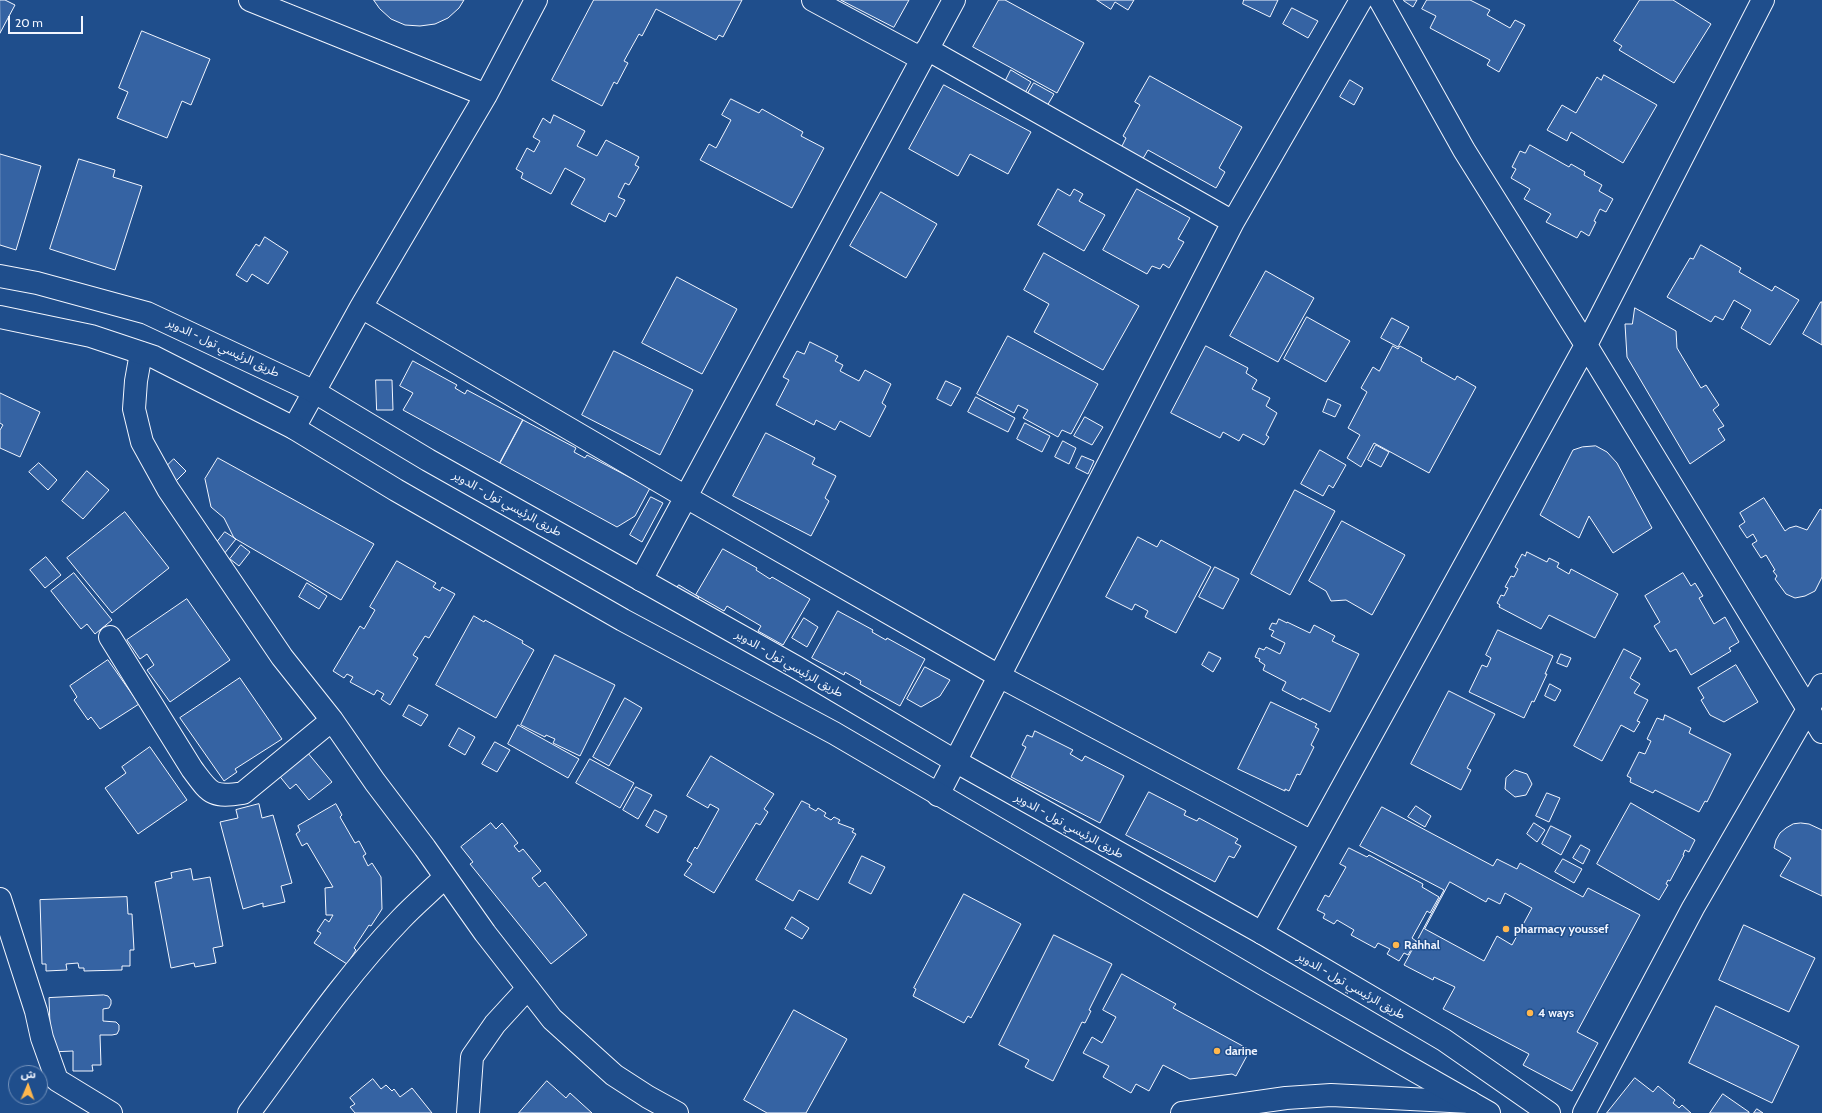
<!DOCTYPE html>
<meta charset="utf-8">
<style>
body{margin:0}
#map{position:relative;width:1822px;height:1113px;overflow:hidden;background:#1f4e8c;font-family:Cabin,"Noto Sans Arabic",sans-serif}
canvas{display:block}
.north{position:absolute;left:8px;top:1065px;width:40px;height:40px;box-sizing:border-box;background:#1f4e8c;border:1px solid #7391ba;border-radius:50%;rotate:2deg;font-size:11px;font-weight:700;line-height:16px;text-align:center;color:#f2f6ff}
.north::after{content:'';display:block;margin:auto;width:14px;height:18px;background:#ffb74d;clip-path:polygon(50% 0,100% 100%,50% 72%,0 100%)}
.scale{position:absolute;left:8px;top:16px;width:75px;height:18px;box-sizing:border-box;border:2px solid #f2f6ff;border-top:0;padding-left:5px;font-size:12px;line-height:14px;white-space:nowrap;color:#f2f6ff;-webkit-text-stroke:3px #1f4e8c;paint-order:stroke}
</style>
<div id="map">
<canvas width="1822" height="1113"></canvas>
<div class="north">ش</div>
<div class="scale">20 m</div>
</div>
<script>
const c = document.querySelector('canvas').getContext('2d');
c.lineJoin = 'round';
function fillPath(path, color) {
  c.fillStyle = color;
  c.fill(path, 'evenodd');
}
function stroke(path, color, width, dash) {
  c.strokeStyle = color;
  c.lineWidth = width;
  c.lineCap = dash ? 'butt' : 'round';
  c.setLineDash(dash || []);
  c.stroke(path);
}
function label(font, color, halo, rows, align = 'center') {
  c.font = font + ' Cabin,"Noto Sans Arabic",sans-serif';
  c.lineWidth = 3;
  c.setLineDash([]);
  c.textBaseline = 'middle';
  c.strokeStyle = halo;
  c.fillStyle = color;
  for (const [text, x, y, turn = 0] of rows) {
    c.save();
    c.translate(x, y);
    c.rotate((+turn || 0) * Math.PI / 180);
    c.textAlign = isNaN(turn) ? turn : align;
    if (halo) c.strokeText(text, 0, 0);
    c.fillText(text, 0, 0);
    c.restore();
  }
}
const building = new Path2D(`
 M0,0H5L15,5L0,33Z
 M374,0H464L459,8L448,18L435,24L420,26L405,25L391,19L380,9Z
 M594,0H742L723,37L719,35L716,40L656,9L642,36L639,34L624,61L628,63L617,84L614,82L602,106L552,80Z
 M841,0H909L894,27Z
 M999,0H1005L1084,43L1057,93L973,47Z
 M1097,0H1134L1128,10L1115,2L1111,9Z
 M1244,0H1278L1270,17L1243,4Z
 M1404,0H1417L1413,7L1404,1Z
 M1427,0H1470L1490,10L1487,15L1510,28L1515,20L1525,25L1499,72L1487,65L1490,60L1430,28L1436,16L1422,9Z
 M1640,0H1673L1711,24L1674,83L1619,50L1622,46L1614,41Z
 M1292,8L1318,21L1308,38L1283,24Z
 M142,31L210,59L191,105L182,101L167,138L117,118L128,92L119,88Z
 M1011,70L1031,82L1025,93L1005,82Z
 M1604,75L1657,105L1623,163L1571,132L1567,141L1547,130L1562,105L1576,113L1597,77L1601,80Z
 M1150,76L1242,127L1219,168L1225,172L1216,188L1148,150L1141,162L1120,150L1126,138L1123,136L1140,105L1135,102Z
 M1350,80L1363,88L1354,105L1340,97Z
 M1034,83L1054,94L1047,106L1027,95Z
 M944,85L1031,132L1008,174L970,154L958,176L909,149Z
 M731,99L759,113L762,109L803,132L801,136L824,148L792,208L700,160L709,144L716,148L731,120L722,115Z
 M554,115L585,131L577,146L597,156L606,140L639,157L635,165L639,167L629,185L625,183L618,197L625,200L616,217L609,213L605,222L571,204L585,179L565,168L551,194L521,178L523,173L516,169L527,148L534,152L540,141L533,137L543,118L550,123Z
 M1530,145L1569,167L1571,164L1585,172L1584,175L1602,185L1599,191L1613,199L1606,212L1600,209L1594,221L1596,222L1589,236L1581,231L1577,238L1546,222L1551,214L1524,199L1530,189L1511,178L1516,169L1512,167L1520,151L1525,153Z
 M0,154L41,166L16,250L0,245Z
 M79,159L115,170L113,177L142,186L115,270L50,249Z
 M1058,189L1070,196L1074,189L1083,194L1079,201L1105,215L1084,251L1038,225Z
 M1137,189L1190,218L1178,239L1184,242L1169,268L1163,264L1160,269L1152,266L1147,274L1103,250Z
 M881,192L937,224L906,278L850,246Z
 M265,237L288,252L268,284L252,274L247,282L236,275L256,244L259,246Z
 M1701,245L1741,268L1739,272L1772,291L1775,286L1799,300L1770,345L1741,328L1751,310L1734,300L1723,320L1715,316L1711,322L1667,297L1690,258L1693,259Z
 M1044,253L1139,306L1103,370L1034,332L1049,304L1024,290Z
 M1266,271L1314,298L1278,362L1230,336Z
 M677,277L737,309L702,374L642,343Z
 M1821,302H1822V345L1803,334Z
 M1635,308L1676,331L1677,348L1701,388L1706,385L1719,405L1713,410L1724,426L1718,429L1725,440L1690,464L1627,357L1625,324H1632Z
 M1307,317L1350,341L1326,382L1284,359Z
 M1392,318L1409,327L1398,347L1381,338Z
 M1008,336L1098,384L1071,434L1062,430L1058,437L1023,418L1028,410L1018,405L1014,413L977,394Z
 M810,342L838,356L835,361L843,365L840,371L859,381L865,370L891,384L882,403L886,406L870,437L840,421L835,430L816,420L814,425L776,405L789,380L783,377L797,351L804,354Z
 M1206,346L1248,368L1246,373L1257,380L1252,389L1270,398L1266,406L1277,413L1266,435L1269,437L1264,445L1243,434L1239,441L1223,432L1220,438L1171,413Z
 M1393,346L1398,349L1400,346L1422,358L1421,361L1455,380L1457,376L1476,387L1429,473L1374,443L1361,467L1347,458L1360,435L1348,428L1367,392L1361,388L1373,367L1379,371Z
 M614,351L693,390L660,455L582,415Z
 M413,361L457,385L455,388L465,394L467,390L523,420L500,463L403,410L413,393L400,386Z
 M376,380H392L393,410H377Z
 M946,381L961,388L951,406L937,399Z
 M0,393L40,412L20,457L0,448V430L3,425L0,423Z
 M976,397L1015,418L1008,432L968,412Z
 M1328,399L1341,405L1335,417L1323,412Z
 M1085,417L1103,427L1092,445L1074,436Z
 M523,420L576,448L574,452L585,458L587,455L650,488L635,516L617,527L500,463Z
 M1025,423L1050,436L1042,452L1017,439Z
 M766,433L815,458L812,464L836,476L825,498L829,501L811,536L733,496Z
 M1063,441L1076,448L1069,464L1055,457Z
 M1376,445L1389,452L1381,467L1368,460Z
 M1596,446L1607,452L1617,463L1652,528L1613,553L1589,516L1579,538L1540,515L1573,450L1582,447Z
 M1320,450L1346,465L1333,488L1329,485L1323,496L1301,484Z
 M1082,456L1094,461L1088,474L1076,468Z
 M218,458L374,544L341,600L234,538L224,518L211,507L205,479Z
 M174,459L186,471L176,481L164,469Z
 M39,463L57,480L48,490L29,472Z
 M87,471L109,490L83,519L62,501Z
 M1295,490L1335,511L1290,595L1251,574Z
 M651,497L663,503L642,542L630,535Z
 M1764,498L1785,531L1789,528L1796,526L1807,530L1820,509L1822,510V577L1815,591L1805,596L1795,598L1786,594L1775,579L1777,576L1773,571L1775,570L1766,555L1761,558L1752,544L1757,541L1753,534L1747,538L1739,526L1745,522L1740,513Z
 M125,512L169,568L112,613L67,558Z
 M1342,521L1405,555L1372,615L1346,600L1331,601L1326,591L1309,581Z
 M225,532L236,539L224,554L214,546Z
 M1138,537L1157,547L1161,540L1211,567L1176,633L1145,617L1148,611L1135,604L1132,610L1106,597Z
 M241,545L250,552L239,566L230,559Z
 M723,549L757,568L756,570L770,579L772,577L810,599L783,645L758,631L761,626L727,606L724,611L696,595Z
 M1527,552L1547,562L1549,558L1559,563L1557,567L1569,574L1571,569L1618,594L1595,638L1549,615L1541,629L1499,607L1500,605L1497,603L1501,595L1504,596L1508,588L1505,587L1511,576L1514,577L1518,569L1515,567L1522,554L1525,556Z
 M46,557L61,575L45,588L30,570Z
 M397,561L436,583L433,587L440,591L442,587L455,594L429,638L425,636L413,655L418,658L390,705L381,699L384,694L377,690L374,695L350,682L353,677L347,674L344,678L333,671L360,626L364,629L375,610L370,607Z
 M1215,567L1239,579L1223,609L1199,597Z
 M74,573L112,620L95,634L87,624L81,629L51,591Z
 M1683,573L1691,586L1695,583L1703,596L1699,598L1714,624L1725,617L1739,642L1729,648L1731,651L1691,675L1676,649L1670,652L1654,626L1660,622L1645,596Z
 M307,583L327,596L319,609L299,597Z
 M679,585L699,597L692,608L672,595Z
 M187,599L230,660L170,702L147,670L154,665L147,654L140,659L127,640Z
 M838,611L873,630L872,632L886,640L887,638L925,659L900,706L860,684L861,681L845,672L844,675L812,658Z
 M474,616L484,622L485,620L523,641L522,643L534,650L496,718L436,685Z
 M804,618L818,627L807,647L792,638Z
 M1279,619L1287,623V622L1310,633L1314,625L1335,636L1332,641L1359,654L1330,712L1302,698L1301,700L1282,690L1286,682L1263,670L1265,665L1259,661L1260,659L1255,657L1259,648L1264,650L1266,647L1280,654L1285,643L1271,636L1274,631L1269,629L1272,623L1276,624Z
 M1498,630L1553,656L1545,674H1547L1534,702L1532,701L1524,718L1469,692L1482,665L1487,667L1491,658L1486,655Z
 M1624,649L1641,658L1630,678L1640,684L1634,693L1648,700L1637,721L1640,722L1634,732L1621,725L1602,761L1574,746Z
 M1209,652L1221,658L1213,672L1202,665Z
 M1561,654L1571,658L1567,667L1557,663Z
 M555,655L615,685L580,756L553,743L555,739L546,735L545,737L521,725Z
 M108,660L139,704L100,729L91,717L88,720L74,700L77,697L70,686Z
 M1736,665L1758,702L1724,722L1710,715L1701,700L1704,698L1698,688Z
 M925,667L950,680L940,696L921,707L907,699Z
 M240,678L282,739L235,769L237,772L224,781L180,718Z
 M1550,684L1561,690L1555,701L1545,696Z
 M1449,691L1495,714L1467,768L1471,770L1461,790L1411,764Z
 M625,698L642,708L609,766L593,757Z
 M1271,702L1317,724L1315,727L1319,729L1311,745L1314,747L1300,775L1297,774L1289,791L1285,789V791L1238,769Z
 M409,705L428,715L421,726L403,716Z
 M1665,715L1691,728L1689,733L1731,754L1707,802L1705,801L1699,812L1655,790L1653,793L1630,782L1631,778L1627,776L1639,752L1645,754L1651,741L1647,739L1657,718L1663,720Z
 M518,725L579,759L568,778L508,744Z
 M459,728L475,737L465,755L449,746Z
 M1035,731L1073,750L1070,754L1082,761L1085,756L1124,776L1100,823L1011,777L1026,747L1022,745L1027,735L1032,737Z
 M495,742L510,750L497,772L482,764Z
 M150,747L187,800L138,834L105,788L126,773L122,767Z
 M307,752L332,782L309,800L296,784L290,789L277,773Z
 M711,756L774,794L764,809L768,812L760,825L756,823L714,893L684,875L692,864L687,861L695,847L697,849L719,809L710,804L708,808L687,796Z
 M590,759L634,783L620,808L576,783Z
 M1515,770L1527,774L1532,784L1526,795L1515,797L1505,789L1506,778Z
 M636,787L652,795L638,819L623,810Z
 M1149,792L1186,811L1184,815L1197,821L1199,818L1238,839L1235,843L1241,846L1234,858L1229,856L1215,882L1126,835Z
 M1547,793L1560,798L1549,822L1536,816Z
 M802,801L810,805L809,807L816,811L818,808L826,813L824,816L831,820L834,817L840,820L838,823L854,829L852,832L856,834L818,900L799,890L793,901L756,880Z
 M1631,803L1695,840L1689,852L1685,850L1683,855H1684L1670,881L1668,880L1666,884L1668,885L1659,900L1597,864Z
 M259,804L262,818L273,815L292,883L281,886L285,902L263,907V903L243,909L220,822L238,818L236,810Z
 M336,804L342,815L340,817L355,843L359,841L366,854L363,856L368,866L372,863L381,877L382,909L371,926L369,925L354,948L356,950L347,964L314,943L321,933L317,931L325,919L329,922L333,915H326L325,888L333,887L307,843L302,846L296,834L300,831L298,826Z
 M1416,806L1431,816L1425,827L1408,817Z
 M1382,807L1493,866L1497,859L1517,869L1520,863L1583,897L1588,888L1640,915L1577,1032L1598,1043L1572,1091L1523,1065L1529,1054L1443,1009L1455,987L1434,977L1433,980L1404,965L1444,890L1360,846ZM1450,882L1486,902L1488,898L1500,904L1505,893L1532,908L1512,945L1497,936L1484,961L1425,929Z
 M655,810L667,816L658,833L646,826Z
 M491,823L496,829L502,823L518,843L514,846L519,852L523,849L541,871L532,878L539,887L545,882L587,935L551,964L470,864L473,862L461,847Z
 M1534,823L1545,830L1537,842L1527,834Z
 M1801,823L1809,824L1822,830V896L1780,876L1791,858L1774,848L1776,840L1780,833L1786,828L1793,824Z
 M1551,826L1571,836L1561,855L1542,844Z
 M1581,845L1590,850L1583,864L1573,858Z
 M1349,848L1367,857L1369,855L1423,884L1422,887L1439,897L1430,913L1427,911L1412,938L1416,941L1408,955L1404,953L1399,961L1387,954L1390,949L1378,943L1375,948L1351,935L1354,930L1337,920L1334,924L1323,918L1325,914L1317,910L1325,895L1329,897L1346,867L1340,864Z
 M862,856L885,867L871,894L849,883Z
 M1563,859L1582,869L1574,883L1555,872Z
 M191,869L193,880L210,877L223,946L213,948L216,963L195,967L194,963L171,968L155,882L172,878L171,873Z
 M964,894L1021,924L971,1018L968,1016L964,1023L913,996L916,989L914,988Z
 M127,897L128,914H132L134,950H130V966H122V970L84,971V968H79L78,963L66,964L67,970L46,971V964H42L40,900Z
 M792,917L809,928L802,939L785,929Z
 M1744,925L1815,958L1789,1012L1719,980Z
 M1054,935L1112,964L1089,1010L1091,1011L1085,1023L1082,1022L1053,1081L1025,1067L1029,1060L999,1045Z
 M1122,974L1176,1004L1173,1008L1250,1050L1236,1076L1232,1074L1190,1079L1163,1065L1149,1091L1136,1084L1131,1093L1103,1077L1109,1066L1083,1053L1092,1037L1102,1043L1116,1017L1103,1010Z
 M104,995L108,996L111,1000V1004L109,1008L103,1009V1021L116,1022L119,1025V1030L117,1034L112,1035H100L101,1065H92L93,1071H73V1051L51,1052L49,998Z
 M1716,1006L1799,1046L1772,1103L1689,1063Z
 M794,1010L847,1039L806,1113H767L744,1100Z
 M1635,1078L1653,1092L1658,1086L1675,1100L1673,1103L1679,1108L1682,1105L1691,1113H1607Z
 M373,1079L381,1089L386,1085L392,1091L394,1089L400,1097L412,1088L432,1113H355L350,1107L355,1104L350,1098Z
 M547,1081L566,1098L570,1093L592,1113H519Z
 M1723,1094L1749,1112V1113H1710Z
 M1757,1109L1763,1113H1754Z`);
const minor = new Path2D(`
 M250,0L486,95
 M813,0L922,59
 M1380,0L1464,150L1586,345L1822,732
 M927,49L1233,222
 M361,307L686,497L999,676L1312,842
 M141,353L136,381L134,409L142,442L168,489L282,657L332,720L375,782L425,848L485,933L552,1019L614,1075L648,1097L677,1113
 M294,428L361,307L486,95L536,0
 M641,580L954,0
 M110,637L192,769C210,793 211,798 243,793L332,720
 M938,795L1233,222L1361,0
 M0,899L36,1011L42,1038L57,1080L111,1113
 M1262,933L1586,345L1763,0
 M249,1113C298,1047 344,978 401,919C415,904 431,891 445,877
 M468,1113L472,1057L495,1024L528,988
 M1182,1113L1286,1098L1331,1095L1470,1102
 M1584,1113L1693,908L1822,685`);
const major = new Path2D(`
 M0,276L37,283L147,313L313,391L428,460L796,667L955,761L1262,933L1444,1040L1549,1113
 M0,317L91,336L154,357L294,428L396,490L623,620L834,733L1263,984L1489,1113`);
const markers = [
 [1506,929,4,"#ffb74d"],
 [1396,945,4,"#ffb74d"],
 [1530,1013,4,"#ffb74d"],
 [1217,1051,4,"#ffb74d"]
];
const streetNames = [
 ["طريق الرئيسي تول - الدوير",223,348,25],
 ["طريق الرئيسي تول - الدوير",507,504,29],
 ["طريق الرئيسي تول - الدوير",789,664,30],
 ["طريق الرئيسي تول - الدوير",1069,826,29],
 ["طريق الرئيسي تول - الدوير",1351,986,30]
];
const poiNames = [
 ["pharmacy youssef",1514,929],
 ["Rahhal",1404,945],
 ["4 ways",1538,1013],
 ["darine",1225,1051]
];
fillPath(building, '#3563a3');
stroke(building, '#f2f6ff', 1);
stroke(minor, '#f2f6ff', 24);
stroke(major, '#f2f6ff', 24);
stroke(minor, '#1f4e8c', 22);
stroke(major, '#1f4e8c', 22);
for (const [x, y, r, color] of markers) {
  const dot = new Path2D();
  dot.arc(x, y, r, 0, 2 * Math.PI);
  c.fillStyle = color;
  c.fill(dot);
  stroke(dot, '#1f4e8c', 1.5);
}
label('12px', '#f2f6ff', '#1f4e8c', streetNames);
label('bold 12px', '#f2f6ff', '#1f4e8c', poiNames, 'left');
</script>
